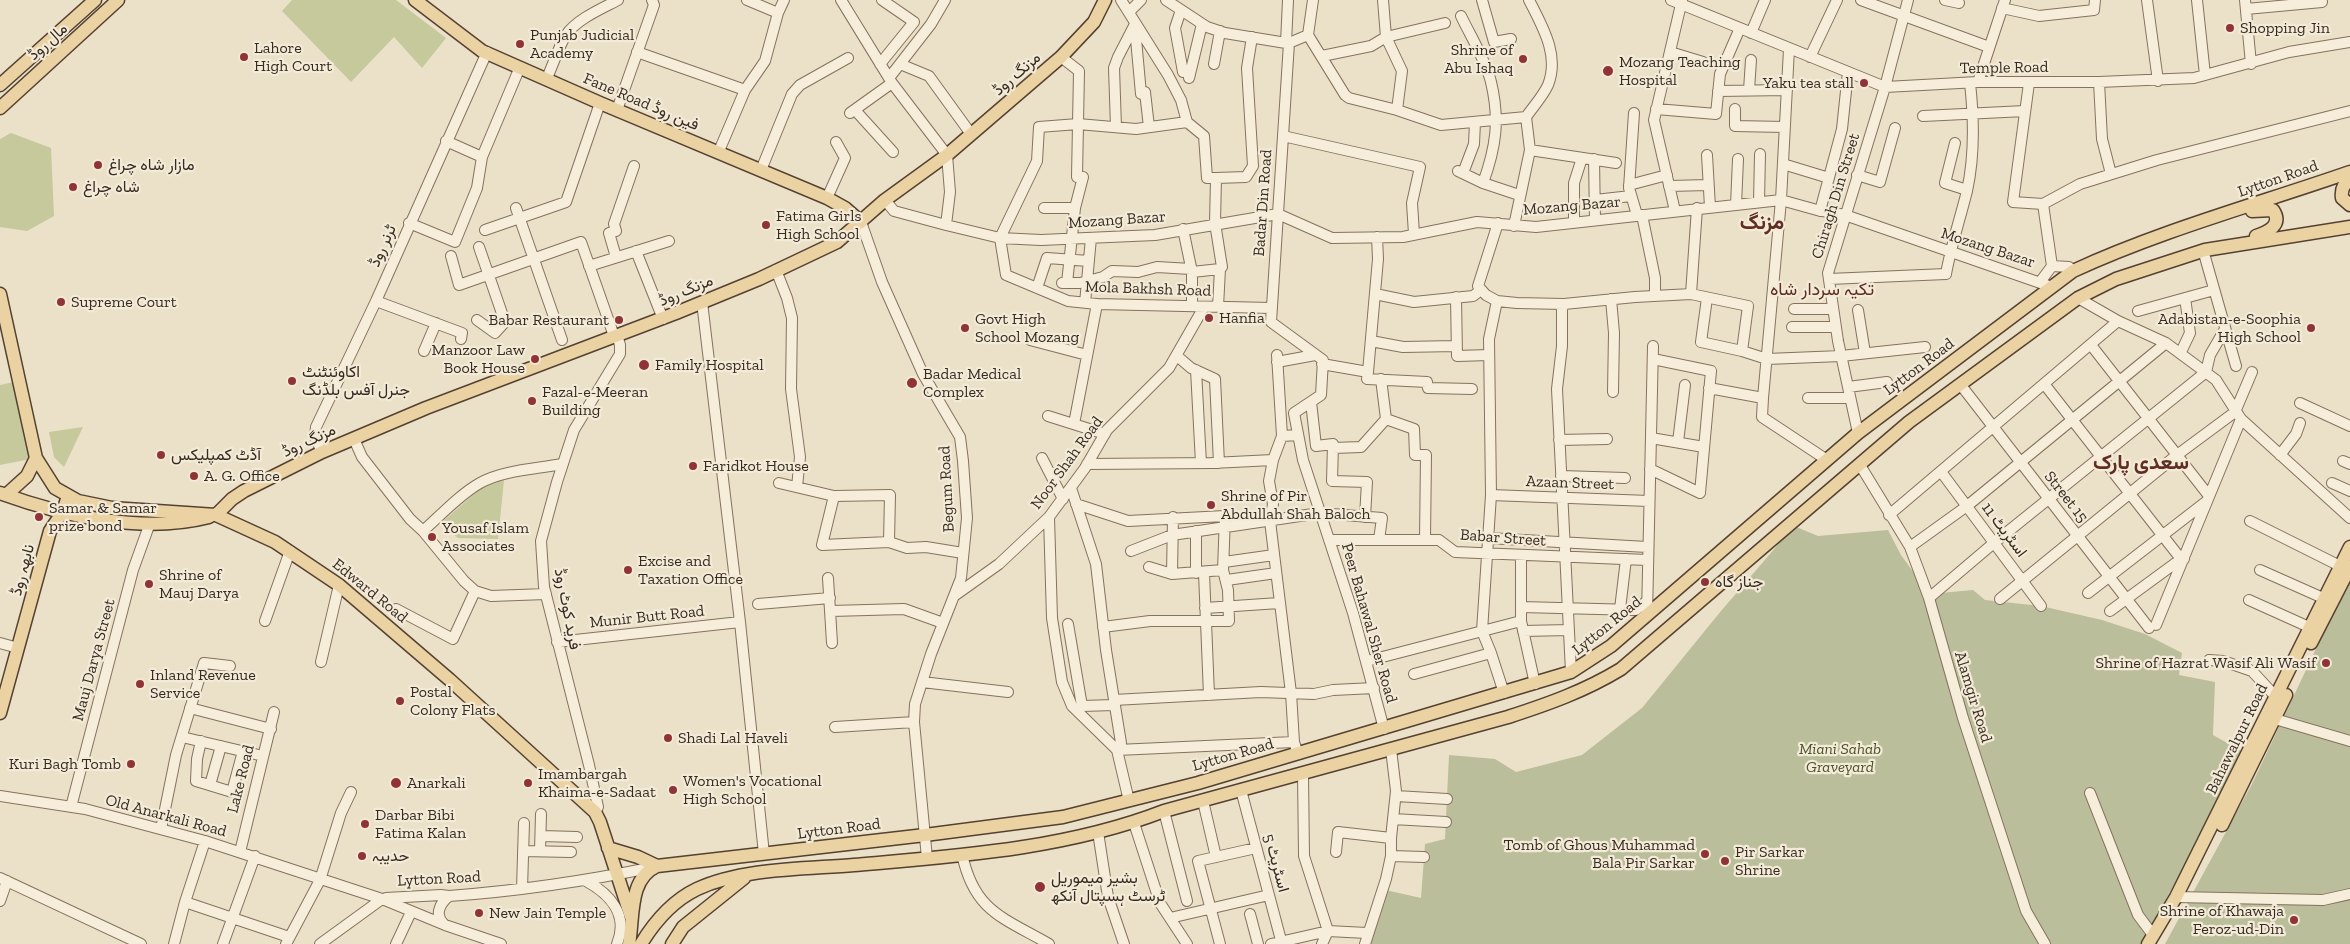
<!DOCTYPE html>
<meta charset="utf-8">
<style>
body{margin:0}
canvas{display:block;background:#ebe0c8}
</style>
<canvas width="2350" height="944"></canvas>
<script>
const c = document.querySelector('canvas').getContext('2d');
c.lineJoin = 'round';
function fillPath(path, color) {
  c.fillStyle = color;
  c.fill(path, 'evenodd');
}
function stroke(path, color, width, dash) {
  c.strokeStyle = color;
  c.lineWidth = width;
  c.lineCap = dash ? 'butt' : 'round';
  c.setLineDash(dash || []);
  c.stroke(path);
}
function label(font, color, halo, rows, align = 'center') {
  c.font = font + ' "Zilla Slab",Vazirmatn,serif';
  c.lineWidth = 4.5;
  c.setLineDash([]);
  c.textBaseline = 'middle';
  c.strokeStyle = halo;
  c.fillStyle = color;
  for (const [text, x, y, turn = 0] of rows) {
    c.save();
    c.translate(x, y);
    c.rotate((+turn || 0) * Math.PI / 180);
    c.textAlign = isNaN(turn) ? turn : align;
    if (halo) c.strokeText(text, 0, 0);
    c.fillText(text, 0, 0);
    c.restore();
  }
}
const green = new Path2D(`
 M292,0H396L446,38L422,68L394,37L351,82L282,11Z
 M11,133L51,148L54,216L27,231L0,227V139Z
 M18,381L36,458L0,465V385Z
 M83,427L64,467L54,457L49,432Z
 M504,480L498,539L458,538L440,524L482,487Z`);
const cemetery = new Path2D(`
 M1794,526L1818,536L1888,530L1901,555L1929,594L1973,590L1985,600L2041,606L2102,620L2145,634L2182,653L2179,675L2215,682L2213,735L2243,752L2206,827L2141,944H1371L1381,889L1421,898L1425,844L1445,839L1449,755L1495,759L1516,772L1582,755L1642,708L1721,611Z
 M2350,577V944H2165L2252,784Z`);
const minor = new Path2D(`
 M747,0L778,13
 M841,0L892,83L947,155L950,192L946,225
 M1121,0L1168,75L1181,100L1187,122L1204,136L1207,178H1216L1215,223L1222,267L1220,269
 M1166,0L1207,27L1225,33L1286,43L1288,0
 M1313,0L1308,35L1289,43L1271,322L1323,360L1321,395L1294,413L1303,460L1353,613L1384,729
 M1383,0L1386,37L1402,71L1397,110
 M1482,0L1494,42L1511,39
 M1671,0L1885,87L1978,82H2099L2194,78L2289,52L2350,42
 M1861,0L1989,47
 M1945,0L1959,3
 M2147,0L2158,81
 M2197,0L2205,75
 M2245,0L2251,64
 M2002,8L2039,16L2094,10L2095,0
 M2246,9L2322,2
 M1181,10L1175,28L1183,72
 M1129,12L1141,0
 M1461,16C1470,35 1486,61 1491,82C1500,120 1496,147 1483,183
 M1135,28L1141,94L1145,92L1149,127
 M1751,33L1765,0
 M1308,35L1345,95L1349,98L1397,110L1441,125L1526,117
 M637,52L745,90
 M1670,52L1703,62
 M1322,56L1371,46L1386,37L1445,23
 M1061,57L1079,71L1077,177H1083L1075,208L1067,283
 M1810,57L1837,0
 M880,64L914,22L882,0
 M900,64L929,76L971,134
 M1214,64L1220,31
 M547,78C553,65 558,48 566,35C577,19 601,9 618,0
 M889,78L931,24L945,0
 M1189,78L1202,24
 M1978,82L2005,0
 M2099,82L2102,139L2111,174
 M2029,83L2013,202L2043,204L2080,184L2157,160L2350,111
 M1749,90L1751,60
 M1718,91L1787,90
 M1656,109L1716,114L1720,74L1740,28
 M1735,109V126L1785,127
 M617,110L654,5L652,0
 M855,110L893,152
 M850,113L892,83
 M1634,113L1629,188L1637,215
 M1923,116L2025,111
 M1116,127L1114,68L1118,57L1134,26
 M1283,136L1420,167L1412,203L1414,234
 M446,141L482,157
 M1955,143L1945,183L1967,190
 M1530,150L1616,163
 M719,151L745,90L765,61L778,13L784,0
 M1707,155L1710,207
 M1594,159L1595,220
 M1783,164L1829,178
 M761,170L792,94L800,85L848,58
 M1458,171L1483,183L1519,195
 M1463,173L1474,144L1475,122
 M1857,175L1880,182L1895,128
 M1216,178L1246,177L1253,166L1247,68L1252,37
 M1629,185L1667,175
 M1669,186L1708,185
 M827,198L845,158L836,142
 M885,200L894,211L946,225L1000,238L1041,240L1155,235L1278,214L1332,238L1403,237L1477,222L1536,227L1781,200L1817,210L1845,215L2052,287
 M1595,200L1631,196
 M1759,202L1760,154
 M1736,205L1738,159
 M516,208L562,340
 M1044,208H1075
 M1675,211L1654,120L1682,0
 M1820,211L1842,129L1848,72
 M1642,215L1655,278V296
 M861,222L882,282L923,374L960,437L963,461L967,518L961,578L931,654L915,704L914,722L927,858
 M409,223L455,242L477,188L482,157L520,67
 M1498,223L1478,286L1486,295L1497,301L1517,303L1564,304L1635,297L1691,294L1748,306L1742,351L1701,342L1707,298
 M1574,223V183L1582,158
 M1514,226L1530,150L1526,117C1533,107 1543,96 1548,85C1560,55 1542,26 1529,0
 M1183,229L1192,272V306
 M485,230L566,202L600,103
 M1000,238L1006,275L1068,301L1097,304L1271,308
 M1000,238L1037,161L1039,127L1078,124L1136,129L1187,122
 M2203,250L2236,366
 M636,251L663,319
 M451,256L459,285L581,242L614,336
 M616,257L609,233L616,231L614,224L634,166
 M589,266L669,241
 M2052,266L2069,267L2073,271
 M776,270L787,298L792,318L791,389L800,457L797,487
 M1192,272L1220,269L1218,307
 M1829,279L1946,274C1951,246 1960,219 1967,191C1975,155 1974,119 1970,83
 M2040,282L2052,266L2043,204
 M1062,283H1080L1103,277L1112,271L1138,272L1157,267L1191,269
 M1037,288L1047,258L1089,261
 M1375,294L1414,302L1473,296L1481,290
 M1691,294L1697,208
 M1456,297L1457,356L1489,355
 M2078,298L2118,321L2166,343L2216,380L2241,419L2350,518
 M1611,299L1614,333L1613,392
 M376,301L462,333L461,339
 M702,302L740,622L764,854
 M1085,303L1091,238
 M1564,304L1562,308V346L1557,389L1571,672
 M1794,309H1833
 M1858,310L1865,353
 M2138,311L2214,290
 M477,320L495,333L505,322L479,247
 M1792,327H1836
 M1030,340L1087,355
 M1371,341L1403,347L1456,346
 M2091,345L2209,496
 M424,351L436,323
 M1742,351L1767,359L1841,356L1925,347
 M2181,352L2190,333L2185,298
 M1277,355L1282,436
 M1177,356L1191,368L1215,379L1219,463
 M1277,362L1315,355
 M1322,364L1368,372L1367,379L1427,382L1428,388L1472,389
 M1196,370L1201,463
 M1368,372L1378,259L1377,237
 M1381,379L1386,419L1414,429L1415,455H1426L1425,540
 M1960,384L2149,628
 M2045,385L2181,559
 M1848,387L1887,382
 M1709,388L1763,398L1762,417L1827,460
 M1763,398L1781,200L1789,49
 M1808,398H1850
 M1311,402L1316,446L1333,444L1332,481L1367,482L1365,517
 M2300,403L2350,426
 M1048,416L1105,434
 M1074,424L1097,304
 M1858,433L1838,341L1828,273L1885,87L1908,0
 M1651,438L1704,447
 M354,439L362,457L410,519L423,531L464,581L475,591L491,596L546,594
 M1559,440L1607,439
 M1678,442L1685,385
 M1333,448L1361,447L1386,419
 M322,452L315,437L316,427L376,301L487,52
 M2280,455L2296,434L2300,423
 M1042,458L1063,499
 M1273,460L1269,481L1273,504L1270,521L1291,693L1294,742L1298,754
 M2343,461L2350,464
 M1087,464L1212,463L1273,460L1282,436L1298,435
 M1860,465L1910,547L1929,598L1963,718L2026,911L2045,944
 M1650,469L1700,493L1711,371L1653,359
 M1942,473L2041,606
 M1561,476L1625,478
 M779,483L834,496L890,495L889,542
 M2332,483L2350,491
 M1071,488L1096,564L1106,650L1121,743L1117,750
 M1491,495L1649,501
 M834,496L822,545L889,542L907,548L926,547L963,553
 M1076,504L1128,521L1225,516L1223,570L1228,590L1229,621H1150L1103,627
 M1889,515L2118,321
 M1049,517L1052,618L1062,682L1072,706L1117,750L1129,801
 M2250,521L2340,566
 M423,531C441,515 459,495 480,483C503,470 536,469 562,464
 M1196,531V573
 M1488,538L1647,547
 M1329,540H1439L1455,552L1647,560
 M1910,547L1967,506L2166,343
 M1131,551L1172,535L1320,513L1382,518L1379,540
 M1521,555V621L1535,684
 M1224,562L1274,555
 M1149,567L1172,574L1223,570
 M2260,570L2323,598
 M1204,573L1209,695
 M1172,574L1173,517
 M828,578L832,643
 M1227,580L1276,573
 M2088,593L2207,501
 M954,596L999,564L1049,517L1085,468L1107,430L1169,368L1204,307
 M1929,598L1995,542L2206,372L2210,355L2225,329
 M2000,599L2177,455L2235,412L2252,372
 M2249,600L2309,627
 M758,604L830,598
 M1521,607L1636,610L1647,601
 M1205,608L1279,603
 M396,609L453,639L475,591
 M1620,609L1626,559
 M831,611L904,609L943,623
 M2110,611L2181,559H2184
 M1647,615L1653,346
 M265,621L290,551
 M1068,624L1082,706L1114,705
 M2156,625L2241,419
 M1523,631L1569,630
 M557,642L740,622
 M0,643L18,648
 M1491,653L1504,693
 M2209,660L2223,661L2252,671L2276,697
 M1367,661L1521,621
 M321,662L339,585
 M1414,674L1491,653L1482,631L1491,495L1489,339L1497,301
 M922,682L1008,692
 M1114,700L1261,692L1314,694L1333,690L1374,688
 M190,708L271,729
 M2275,719L2350,741
 M835,727L914,722
 M182,737L263,756
 M201,741L197,759L196,781L232,792L243,751
 M1117,750L1294,742
 M1303,773L1304,856L1328,931L1322,944
 M210,785L221,746
 M1241,790L1282,944
 M2090,793L2138,915L2153,935
 M0,796L85,809L205,841L382,899L445,925L501,944
 M1396,796L1447,799
 M1203,801L1216,857
 M71,807L133,570L150,523
 M1164,811L1187,901
 M595,812L598,807L589,765L544,587L541,541L557,482L574,430L620,354V345L617,335
 M1393,819L1446,822
 M1134,823L1160,903L1187,944
 M161,829L176,755L204,663L230,666
 M1098,832L1108,897L1124,944
 M541,836L577,837
 M523,851L571,852
 M540,851L541,814
 M240,852L274,712
 M1336,852L1338,832L1391,838
 M962,854C974,911 1002,917 1049,944
 M1391,856L1424,857
 M0,878L141,944
 M586,881C610,894 629,915 617,944
 M522,889L524,823
 M2176,897L2323,900L2350,894
 M386,898L441,895L449,896C518,891 586,881 654,867
 M0,901L7,881
 M185,902L289,937
 M1250,914L1258,944
 M1170,918L1269,895
 M445,925C434,916 439,904 449,896
 M174,944L185,902L205,841
 M223,944L255,856
 M286,944L320,880L341,813L351,792
 M320,944L382,899
 M396,944L411,912
 M1220,944L1198,861L1256,848
 M1271,944L1328,931L1367,933
 M1365,944L1386,879L1391,856V838L1396,791L1391,749`);
const major = new Path2D(`
 M415,0L482,51L600,103L827,198L845,208L861,222
 M0,85L95,0
 M0,108L118,0
 M2350,180C2343,184 2341,190 2342,198L2350,205
 M2252,211L2273,210C2283,225 2268,232 2256,236
 M0,294L36,458L55,488L78,501L112,508L216,515L275,542L339,585L450,680L595,812L600,822L631,917
 M0,493C63,516 143,534 209,517
 M6,495L27,476L36,458
 M216,515L232,499L244,491L322,452L426,408L676,313L759,279L837,242L885,200L947,155L1061,57L1094,22L1105,0
 M2311,643L2350,567
 M0,713L50,531L62,513L68,497
 M2222,825L2286,695
 M608,848L638,857L657,866
 M629,944C634,917 628,879 657,866L925,835L1063,817L1198,783L1571,672L1611,646L1858,433L2073,271C2162,230 2258,204 2350,172
 M641,944C655,921 672,901 697,889C742,868 805,869 854,865C958,856 1066,849 1164,811L1508,717C1548,704 1585,691 1621,669L1909,422L2078,298L2116,279L2205,250L2350,227
 M672,944L683,927L744,878
 M2148,944L2176,897L2350,547`);
const markers = [
 [2230,28,5,"#903336"],
 [520,44,5,"#903336"],
 [244,57,5,"#903336"],
 [1523,59,5,"#903336"],
 [1608,71,6,"#903336"],
 [1864,83,5,"#903336"],
 [98,165,5,"#903336"],
 [73,187,5,"#903336"],
 [766,225,5,"#903336"],
 [61,302,5,"#903336"],
 [1209,318,5,"#903336"],
 [619,320,5,"#903336"],
 [965,328,5,"#903336"],
 [2311,328,5,"#903336"],
 [535,359,5,"#903336"],
 [644,365,6,"#903336"],
 [292,381,5,"#903336"],
 [912,383,6,"#903336"],
 [532,401,5,"#903336"],
 [161,455,5,"#903336"],
 [693,466,5,"#903336"],
 [194,476,5,"#903336"],
 [1211,505,5,"#903336"],
 [39,517,5,"#903336"],
 [432,537,5,"#903336"],
 [628,570,5,"#903336"],
 [1705,582,5,"#903336"],
 [149,584,5,"#903336"],
 [2326,663,5,"#903336"],
 [140,684,5,"#903336"],
 [400,701,5,"#903336"],
 [668,738,5,"#903336"],
 [131,764,5,"#903336"],
 [396,783,6,"#903336"],
 [528,783,5,"#903336"],
 [673,790,5,"#903336"],
 [365,824,5,"#903336"],
 [1705,854,5,"#903336"],
 [362,856,5,"#903336"],
 [1725,861,5,"#903336"],
 [1040,887,6,"#903336"],
 [479,913,5,"#903336"],
 [2294,920,5,"#903336"]
];
const poiNames = [
 ["Shopping Jin",2240,28],
 ["Punjab Judicial",530,35],
 ["Academy",530,53],
 ["Lahore",254,48],
 ["High Court",254,66],
 ["Shrine of",1513,50,"right"],
 ["Abu Ishaq",1513,68,"right"],
 ["Mozang Teaching",1619,62],
 ["Hospital",1619,80],
 ["Yaku tea stall",1854,83,"right"],
 ["مازار شاہ چراغ",108,165],
 ["شاہ چراغ",83,187],
 ["Fatima Girls",776,216],
 ["High School",776,234],
 ["Supreme Court",71,302],
 ["Hanfia",1219,318],
 ["Govt High",975,319],
 ["School Mozang",975,337],
 ["Adabistan-e-Soophia",2301,319,"right"],
 ["High School",2301,337,"right"],
 ["Babar Restaurant",609,320,"right"],
 ["Manzoor Law",525,350,"right"],
 ["Book House",525,368,"right"],
 ["Family Hospital",655,365],
 ["اکاوئنٹنٹ",302,372],
 ["جنرل آفس بلڈنگ",302,390],
 ["Badar Medical",923,374],
 ["Complex",923,392],
 ["Fazal-e-Meeran",542,392],
 ["Building",542,410],
 ["آڈٹ کمپلیکس",171,455],
 ["Faridkot House",703,466],
 ["A. G. Office",204,476],
 ["Shrine of Pir",1221,496],
 ["Abdullah Shah Baloch",1221,514],
 ["Samar & Samar",49,508],
 ["prize bond",49,526],
 ["Yousaf Islam",442,528],
 ["Associates",442,546],
 ["Excise and",638,561],
 ["Taxation Office",638,579],
 ["Shrine of",159,575],
 ["Mauj Darya",159,593],
 ["جناز گاہ",1715,582],
 ["Shrine of Hazrat Wasif Ali Wasif",2316,663,"right"],
 ["Inland Revenue",150,675],
 ["Service",150,693],
 ["Postal",410,692],
 ["Colony Flats",410,710],
 ["Shadi Lal Haveli",678,738],
 ["Kuri Bagh Tomb",121,764,"right"],
 ["Imambargah",538,774],
 ["Khaima-e-Sadaat",538,792],
 ["Women's Vocational",683,781],
 ["High School",683,799],
 ["Anarkali",407,783],
 ["Darbar Bibi",375,815],
 ["Fatima Kalan",375,833],
 ["Tomb of Ghous Muhammad",1695,845,"right"],
 ["Bala Pir Sarkar",1695,863,"right"],
 ["Pir Sarkar",1735,852],
 ["Shrine",1735,870],
 ["حدیبہ",372,856],
 ["بشیر میموریل",1051,878],
 ["ٹرسٹ ہسپتال آنکھ",1051,896],
 ["Shrine of Khawaja",2284,911,"right"],
 ["Feroz-ud-Din",2284,929,"right"],
 ["New Jain Temple",489,913]
];
const streetNames = [
 ["مال روڈ",48,42,-42],
 ["Temple Road",2004,68,-1],
 ["مزنگ روڈ",1017,74,-41],
 ["Fane Road فین روڈ",641,102,23],
 ["Lytton Road",2278,179,-19],
 ["Chiragh Din Street",1836,196,-73],
 ["Badar Din Road",1263,203,-86],
 ["Mozang Bazar",1572,206,-5],
 ["Mozang Bazar",1117,220,-4],
 ["ٹرنر روڈ",383,246,-66],
 ["Mozang Bazar",1988,248,18],
 ["Mola Bakhsh Road",1148,289,2],
 ["مزنگ روڈ",686,291,-23],
 ["Lytton Road",1919,367,-37],
 ["مزنگ روڈ",309,441,-25],
 ["Noor Shah Road",1067,463,-54],
 ["Azaan Street",1570,483,2],
 ["Begum Road",947,489,-93],
 ["Street 15",2066,497,52],
 ["اسٹریٹ 11",2004,530,53],
 ["Babar Street",1503,538,4],
 ["نابھہ روڈ",23,570,-75],
 ["Edward Road",370,591,39],
 ["فرید کوٹ روڈ",567,609,79],
 ["Munir Butt Road",647,617,-6],
 ["Peer Bahawal Sher Road",1369,623,74],
 ["Lytton Road",1607,626,-39],
 ["Mauj Darya Street",94,660,-75],
 ["Alamgir Road",1973,697,73],
 ["Bahawalpur Road",2237,739,-64],
 ["Lytton Road",1233,755,-16],
 ["Lake Road",241,779,-76],
 ["Old Anarkali Road",166,816,15],
 ["Lytton Road",839,829,-7],
 ["اسٹریٹ 5",1276,863,75],
 ["Lytton Road",439,879,-3]
];
const parkNames = [
 ["Miani Sahab",1840,749],
 ["Graveyard",1840,767]
];
const neighbourhoodNames = [
 ["تکیہ سردار شاہ",1822,290]
];
const districtNames = [
 ["مزنگ",1762,223],
 ["سعدی پارک",2141,463]
];
fillPath(green, '#c5c99c');
fillPath(cemetery, '#bbbe9b');
stroke(minor, '#86725e', 12);
stroke(major, '#544132', 15);
stroke(minor, '#f6eddb', 10);
stroke(major, '#ebd2a3', 12);
for (const [x, y, r, color] of markers) {
  const dot = new Path2D();
  dot.arc(x, y, r, 0, 2 * Math.PI);
  c.fillStyle = color;
  c.fill(dot);
  stroke(dot, '#f3ead7', 2);
}
label('16px', '#372b21', '#f3ead7', poiNames, 'left');
label('16px', '#372b21', '#f3ead7', streetNames);
label('italic 16px', '#495229', '#f3ead7', parkNames);
label('18px', '#612e23', '#f3ead7', neighbourhoodNames);
label('bold 21px', '#612e23', '#f3ead7', districtNames);
</script>
